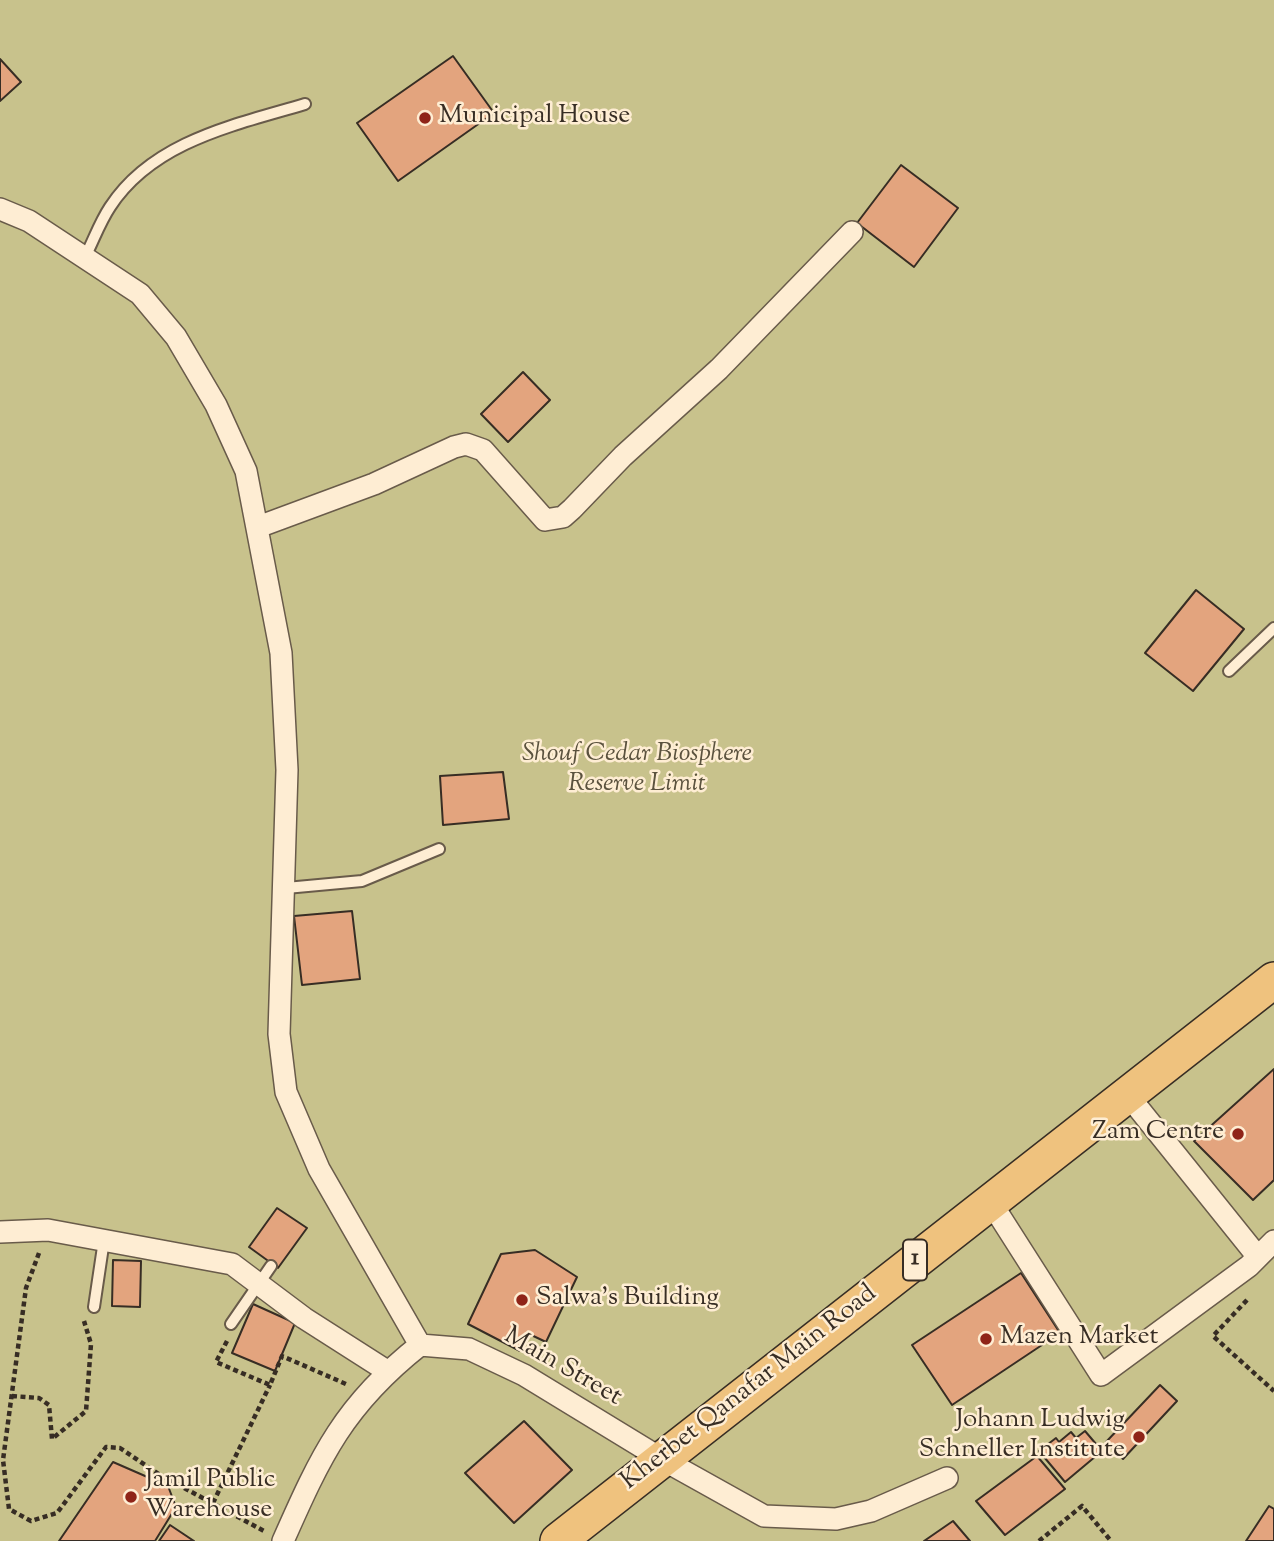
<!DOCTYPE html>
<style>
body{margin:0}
canvas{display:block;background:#fee4bc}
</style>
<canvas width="1274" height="1541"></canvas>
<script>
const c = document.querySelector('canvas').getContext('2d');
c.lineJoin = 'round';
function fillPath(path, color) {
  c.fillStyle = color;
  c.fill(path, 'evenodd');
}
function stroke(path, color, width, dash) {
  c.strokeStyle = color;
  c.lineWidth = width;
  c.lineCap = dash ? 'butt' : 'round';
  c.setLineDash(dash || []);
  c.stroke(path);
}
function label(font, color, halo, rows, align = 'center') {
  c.font = font + ' "Sorts Mill Goudy",serif';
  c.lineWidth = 5;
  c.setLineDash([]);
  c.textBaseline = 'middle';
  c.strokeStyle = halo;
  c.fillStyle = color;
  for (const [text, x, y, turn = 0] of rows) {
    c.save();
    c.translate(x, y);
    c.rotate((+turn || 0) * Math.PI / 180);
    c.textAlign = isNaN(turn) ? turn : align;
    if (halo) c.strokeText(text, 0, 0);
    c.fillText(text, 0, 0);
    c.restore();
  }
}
const green = new Path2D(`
 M0,0H1274V1541H0Z`);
const building = new Path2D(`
 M453,56L494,113L398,181L357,123Z
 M0,59L21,82L0,101Z
 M901,165L958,208L914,267L857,223Z
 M523,372L550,400L508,442L481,414Z
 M1196,590L1244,629L1193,691L1145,653Z
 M503,772L509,819L443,825L440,776Z
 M352,911L360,979L302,985L294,916Z
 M1274,1069V1180L1253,1200L1194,1141Z
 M277,1208L307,1228L278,1268L249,1247Z
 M535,1250L577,1277L546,1342L527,1333L520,1351L468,1324L501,1254Z
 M113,1260L141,1261L140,1307L112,1306Z
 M1021,1273L1060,1333L952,1405L912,1345Z
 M253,1304L295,1323L275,1371L232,1353Z
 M1160,1385L1177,1401L1123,1459L1106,1442Z
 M524,1421L572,1470L514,1523L465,1473Z
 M1085,1431L1102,1451L1065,1482L1039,1451L1056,1438L1059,1442L1071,1432L1076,1438Z
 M1037,1456L1065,1489L1005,1535L976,1501Z
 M113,1462L168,1486L176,1507L155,1541H59Z
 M1269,1506L1274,1509V1541H1246Z
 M953,1521L970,1541H924Z
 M170,1525L194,1541H159Z`);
const path = new Path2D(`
 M39,1253L26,1288L3,1460L9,1509L31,1521L57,1513L106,1447L120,1448L160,1475L264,1531
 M1247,1300L1213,1336L1274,1391
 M227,1341L216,1362L270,1385L282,1356L346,1384
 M12,1396L39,1398L49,1405L52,1439L86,1411L91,1344L84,1321
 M213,1503L270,1385
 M1039,1541L1082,1506L1111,1541`);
const lane = new Path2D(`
 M86,255C94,239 100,222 110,207C153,141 235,125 305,104
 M1229,671L1274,628
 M286,888L362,881L439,849
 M94,1307L104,1240
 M231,1324L271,1266`);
const street = new Path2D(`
 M0,209L29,221L140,294L176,337L216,405L246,471L281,653L287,770L279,1034L286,1092L319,1169L420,1345
 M258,527L374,484L454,447L466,444L483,450L545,520L563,517L572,509L623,456L719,369L852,232
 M1127,1094L1258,1257
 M990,1201L1101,1375L1249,1266L1274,1241
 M0,1232L48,1230L232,1264L304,1318L387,1371
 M283,1541C321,1455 344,1405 420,1345L469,1349L524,1375L660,1458L764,1516L836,1519L871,1511L947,1478`);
const primary = new Path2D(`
 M558,1541L1274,980`);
const markers = [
 [425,118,7,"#8f2418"],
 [1238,1134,7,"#8f2418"],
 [522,1300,7,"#8f2418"],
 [986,1339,7,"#8f2418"],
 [1139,1437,7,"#8f2418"],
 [131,1497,7,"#8f2418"]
];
const shields = [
 [915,1260,24]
];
const shieldNames = [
 ["1",915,1260]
];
const poiNames = [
 ["Municipal House",439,118],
 ["Zam Centre",1224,1134,"right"],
 ["Salwa's Building",536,1300],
 ["Mazen Market",1000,1339],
 ["Johann Ludwig",1125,1422,"right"],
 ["Schneller Institute",1125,1452,"right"],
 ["Jamil Public",145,1482],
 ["Warehouse",145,1512]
];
const parkNames = [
 ["Shouf Cedar Biosphere",637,756],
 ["Reserve Limit",637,786]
];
const streetNames = [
 ["Main Street",562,1368,30],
 ["Kherbet Qanafar Main Road",750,1389,-38]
];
fillPath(green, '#c8c28c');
fillPath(building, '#e3a47e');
stroke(building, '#372d24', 2);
stroke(lane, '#695b4a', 14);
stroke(street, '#695b4a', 24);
stroke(primary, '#372d24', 38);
stroke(path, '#372d24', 4.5, [5, 3.5]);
stroke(lane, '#feedd3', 10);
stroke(street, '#feedd3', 21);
stroke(primary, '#efc27e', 35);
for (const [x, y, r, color] of markers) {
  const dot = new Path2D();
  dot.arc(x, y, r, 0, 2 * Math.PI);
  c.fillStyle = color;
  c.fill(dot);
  stroke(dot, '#feedd3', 2.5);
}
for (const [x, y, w] of shields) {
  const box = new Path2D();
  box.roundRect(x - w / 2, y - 20.5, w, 41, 5);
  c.fillStyle = '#feedd3';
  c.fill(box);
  stroke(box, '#372d24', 2);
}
label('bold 24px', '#372d24', null, shieldNames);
label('26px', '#372d24', '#feedd3', poiNames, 'left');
label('italic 26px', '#5b523e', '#feedd3', parkNames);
label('26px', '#372d24', '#feedd3', streetNames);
</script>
